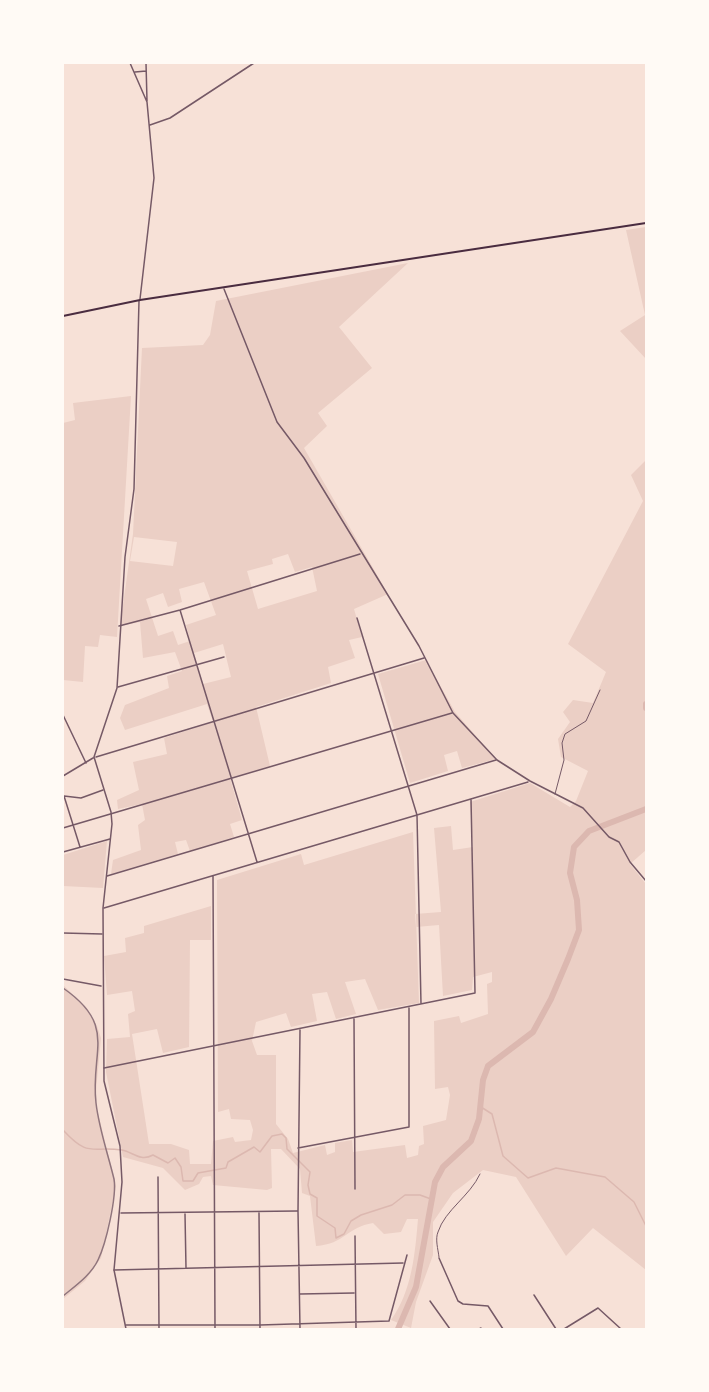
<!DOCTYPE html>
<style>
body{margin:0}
#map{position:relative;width:709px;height:1392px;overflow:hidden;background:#f7e1d7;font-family:"Work Sans",sans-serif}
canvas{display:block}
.frame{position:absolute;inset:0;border:64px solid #fffaf5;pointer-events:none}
</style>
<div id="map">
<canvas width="709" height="1392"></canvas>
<div class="frame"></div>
</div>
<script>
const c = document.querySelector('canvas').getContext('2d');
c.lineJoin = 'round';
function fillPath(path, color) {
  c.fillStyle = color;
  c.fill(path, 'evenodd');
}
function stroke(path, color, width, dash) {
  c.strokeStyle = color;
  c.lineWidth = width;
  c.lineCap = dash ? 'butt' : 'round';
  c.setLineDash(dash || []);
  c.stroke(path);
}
const green = new Path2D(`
 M646,227V359L620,331L645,315L626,230Z
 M408,263L339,327L372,368L318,413L327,426L304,448L388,594L354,609L362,637L349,640L355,658L328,667L331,683L256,707L270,766L230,778L242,820L230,824L234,837L190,851L186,840L175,842L178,854L111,874L113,860L141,850L138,825L145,820L142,804L118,809L117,800L139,790L133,762L167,754L164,738L213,722L207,704L125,730L120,718L125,705L169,688L167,676L182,671L175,652L143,658L140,622L120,626L133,534L142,348L203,345L210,335L216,301ZM134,537L177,542L173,566L130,561ZM288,554L295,572L312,567L317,591L258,609L247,571L273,564L272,559ZM204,582L216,615L186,625L190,641L178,645L173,631L158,636L146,599L163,593L168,607L182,602L179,589ZM223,644L231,677L203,684L194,653Z
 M131,396L117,637L100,635L98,647L85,646L83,682L63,680V423L75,420L73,403Z
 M646,460V850L630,864L646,884V1270L593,1228L566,1256L516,1177L483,1170L453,1193L433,1222V1255L416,1302L411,1328L391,1320C412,1291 415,1254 418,1219H407L401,1232L384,1234L373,1223C347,1227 345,1244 316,1246L310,1196L302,1193L300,1169L281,1149H271L272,1188L267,1190L213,1185L211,1176L203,1177L199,1184L185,1190L163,1168L123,1157L106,1072L107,1039L130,1037L128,1014L135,1011L132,991L107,995L104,956L126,952L125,938L144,933V926L211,906V940H190L189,1047L163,1053L157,1029L132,1034L149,1144H171L189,1150L190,1164H211L213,1141L233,1137L235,1142L251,1140L253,1130L250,1120L231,1119L229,1109L218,1112L217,880L301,854L304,865L413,832L419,1003L378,1010L365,979L345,982L356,1014L336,1019L327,992L312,994L317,1021L291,1027L286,1013L256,1022L252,1041L257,1055H276V1124L288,1139L293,1153L325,1145L327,1155L335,1152V1143L352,1140L353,1152L405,1145L407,1158L418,1155L419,1146L424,1144L423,1126L446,1120L450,1095L448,1087L435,1089L434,1021L459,1016L461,1023L488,1014L487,984L492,982V972L473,977L472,990L443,996L439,925L416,927L415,914L441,912L434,828L451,826L453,850L473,847L470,802L530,783L570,807L576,801L588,771L561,757L558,739L570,722L563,712L573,700L593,703L606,672L568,644L643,501L631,475Z
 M426,660L455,712L496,759L462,768L457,751L444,755L448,771L410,783L378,674Z
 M107,841L103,888L63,886V855Z
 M63,985L87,1008L97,1026L101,1038L95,1101L116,1186L101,1258L85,1281L63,1299Z`);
const stream = new Path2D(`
 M481,1107L492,1114L503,1156L528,1178L556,1168L605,1177L634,1202L646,1226
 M63,1130C89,1158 90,1146 122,1150C133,1152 140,1162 153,1155L168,1163L175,1158L181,1167L183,1181H193L198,1173L226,1168L228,1162L254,1147L260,1152L272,1136L282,1134L286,1138L287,1149L310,1172L308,1185L310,1194L317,1198V1216L335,1228L336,1238L344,1234L351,1221L361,1215L392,1205L405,1195H420L431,1199`);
const river = new Path2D(`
 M646,704V708
 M398,1329L416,1287L435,1182L443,1167L471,1141L479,1119L483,1080L488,1066L533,1032L551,999L568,959L579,930L577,900L570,873L574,847L589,831L646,809`);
const service = new Path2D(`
 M555,794L564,760L562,743L565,734L586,721L600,690
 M439,1257C438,1249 435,1239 438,1232C445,1210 470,1196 480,1174`);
const minor = new Path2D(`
 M130,63L147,102L154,178L140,299
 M146,63L147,101
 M135,72L146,71
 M150,125L170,118L254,63
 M224,289L277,422L304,458L419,646L453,713L497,760L530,781L583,808L609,837L619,842L630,862L646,881
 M180,610L257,862
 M357,618L417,815L421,1004
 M119,626L180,610L360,554
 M118,687L224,657
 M63,715L86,763
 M96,757L424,658
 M64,796L80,847
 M64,796L81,798L103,790
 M63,828L452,713
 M63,852L110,839
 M107,876L496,760
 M213,876L215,1329
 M104,908L528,782
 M63,933L102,934
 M354,1019L355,1189
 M104,1068L475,993L471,799
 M298,1148L409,1127V1008
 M158,1177L159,1329
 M121,1213L297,1211
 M259,1213L260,1329
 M185,1214L186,1268
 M355,1236L356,1329
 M439,1258L458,1301L463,1304L488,1306L503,1329
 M114,1270L403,1263
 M300,1294L354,1293
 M534,1295L556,1329
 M430,1301L450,1329
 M126,1325H260L389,1321L407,1255
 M300,1329L298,1211L300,1030
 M479,1329L481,1328
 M564,1329L598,1308L621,1329`);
const tertiary = new Path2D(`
 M63,776L93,758
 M63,979L101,986
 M126,1329L114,1270L122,1182L120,1146L104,1081L103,908L112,824L111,812L94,757L117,688L125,557L134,489L139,301`);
const primary = new Path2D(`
 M63,316L140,300L646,223`);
const rail = new Path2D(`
 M63,988C118,1026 90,1051 96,1103C99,1129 108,1154 114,1179C117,1196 106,1244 98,1260C91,1275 75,1286 63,1296`);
fillPath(green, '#ebcfc5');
stroke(stream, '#dcb8b0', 1.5);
stroke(river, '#dcb8b0', 6);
stroke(service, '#755966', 1);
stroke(minor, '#755966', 1.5);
stroke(tertiary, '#755966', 1.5);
stroke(primary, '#4a2c40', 2);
stroke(rail, '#8f747c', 1.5);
</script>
